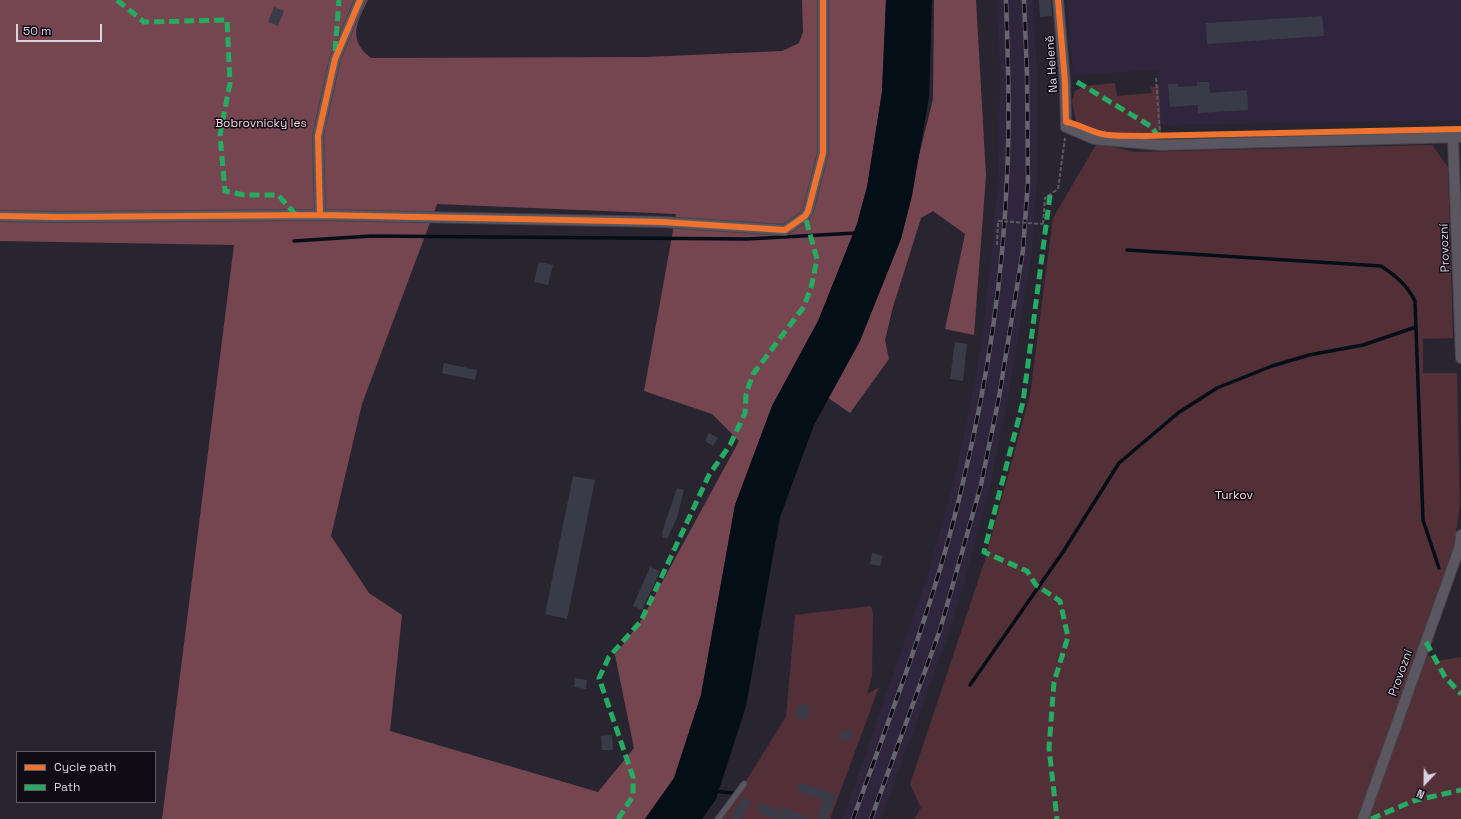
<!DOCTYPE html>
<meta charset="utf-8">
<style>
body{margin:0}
#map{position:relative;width:1461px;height:819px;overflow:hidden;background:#292530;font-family:"Space Grotesk",sans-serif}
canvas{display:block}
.legend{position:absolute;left:16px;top:751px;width:140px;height:52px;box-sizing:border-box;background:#0f0c15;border:1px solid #5f5c67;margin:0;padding:5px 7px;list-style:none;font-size:12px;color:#d8d3e1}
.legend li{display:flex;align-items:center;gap:8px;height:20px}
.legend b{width:20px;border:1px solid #5f5c67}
.north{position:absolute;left:1405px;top:763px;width:40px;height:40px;-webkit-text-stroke:3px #0f0c15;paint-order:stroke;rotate:202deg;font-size:11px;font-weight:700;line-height:16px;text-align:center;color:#d8d3e1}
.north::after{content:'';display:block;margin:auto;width:14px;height:18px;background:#d8d3e1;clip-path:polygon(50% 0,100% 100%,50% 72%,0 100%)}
.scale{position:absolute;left:16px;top:24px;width:86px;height:18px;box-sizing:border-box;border:2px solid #d8d3e1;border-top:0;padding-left:5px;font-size:12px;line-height:14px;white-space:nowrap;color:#d8d3e1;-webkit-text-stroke:3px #0f0c15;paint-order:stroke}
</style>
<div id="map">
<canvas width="1461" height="819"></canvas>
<ul class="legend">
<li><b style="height:5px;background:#ef722f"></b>Cycle path</li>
<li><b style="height:5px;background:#26ab63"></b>Path</li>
</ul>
<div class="north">N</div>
<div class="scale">50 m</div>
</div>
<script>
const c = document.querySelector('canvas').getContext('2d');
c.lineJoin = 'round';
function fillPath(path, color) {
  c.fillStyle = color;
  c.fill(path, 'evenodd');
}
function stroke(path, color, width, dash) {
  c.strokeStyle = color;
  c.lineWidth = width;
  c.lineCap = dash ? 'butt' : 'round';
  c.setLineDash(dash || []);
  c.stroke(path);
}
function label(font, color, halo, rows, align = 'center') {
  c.font = font + ' "Space Grotesk",sans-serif';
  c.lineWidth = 3;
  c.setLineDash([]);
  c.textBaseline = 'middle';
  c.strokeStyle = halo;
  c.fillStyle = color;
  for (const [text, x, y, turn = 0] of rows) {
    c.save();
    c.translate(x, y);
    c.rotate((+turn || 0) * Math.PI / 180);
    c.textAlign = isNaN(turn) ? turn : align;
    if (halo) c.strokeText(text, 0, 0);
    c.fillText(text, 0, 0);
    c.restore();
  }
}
const built = new Path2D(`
 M997,0H1033L1037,74V181L1032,251L1008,399L990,487L964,583L949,633L881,819H843L928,574L954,481L972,396L982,339L992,248L998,179L1000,76Z
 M1067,0H1461V120L1161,125L1158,70L1073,75Z`);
const green = new Path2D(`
 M1115,83L1117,96L1152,93L1151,87L1159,86L1161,133L1115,134L1102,132L1076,121L1072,101L1075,91L1085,86Z
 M1097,143L1135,152L1432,145L1448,167L1453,338L1423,339V373H1457L1460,505L1454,545L1418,648L1437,661L1461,657V819H914L921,808L910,784L984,563L1030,395L1053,218Z
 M871,606L873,614L872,677L867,694L879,687L830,819H722L786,717L795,615Z`);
const forest = new Path2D(`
 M0,0H368C357,22 347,40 371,58L646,57L782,51L799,43L803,32L802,0H886L882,92L867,187L857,224L818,321L772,406L735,505L701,695L674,778L645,819H162L234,245L0,241ZM437,204L676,214L644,391L712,414L739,441L641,621L615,655L634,748L598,792L390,731L402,615L369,593L331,536L362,404Z
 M934,0H976L986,176L974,335L945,329L965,234L933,211L921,218L893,307L885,340L889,359L850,413L824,395L899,236L933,99Z`);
const water = new Path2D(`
 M886,0H932L929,97L912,196L901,239L860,341L814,425L780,517L746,706L716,799L702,819H645L674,778L701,695L735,505L772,406L818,321L857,224L867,187L882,92Z`);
const stream = new Path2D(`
 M294,241L371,236L747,239L856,233
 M1127,250L1381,266C1396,276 1407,285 1415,301L1423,520L1439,568
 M970,685L1063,552L1119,463L1178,413L1217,388L1272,366L1309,355L1363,345L1416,327
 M714,791L733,793`);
const building = new Path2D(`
 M1039,0H1051L1052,16L1040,17Z
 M274,7L284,11L278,26L268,22Z
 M1322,16L1324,36L1207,44L1206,23Z
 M1197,82H1209L1210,93L1247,90L1248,110L1198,113V105L1170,107L1168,84H1178V87L1197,86Z
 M539,262L553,265L548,285L534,282Z
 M955,342L967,344L963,381L950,379Z
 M444,363L477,370L475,380L442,373Z
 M709,433L718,438L713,446L705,441Z
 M573,476L595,480L567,619L545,614Z
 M677,488L684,490L677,518L667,539L663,537L662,532Z
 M872,553L883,556L880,566L870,564Z
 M650,567L660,571L642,610L633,606Z
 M575,678L587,680L586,689L574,687Z
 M799,704L810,706L806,720L795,717Z
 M851,730L852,739L841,741L840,732Z
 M612,735L613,750H602L601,736Z
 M800,783L836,795L827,819H817L824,800L797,791Z
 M742,797L751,800L741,819H731Z
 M760,802L783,814L778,805L812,819L772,818L756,811Z`);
const path = new Path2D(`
 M1156,78L1160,134
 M1043,224L1045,198L1058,189L1065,138
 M997,245L998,221`);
const service = new Path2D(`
 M718,819L744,784`);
const minor = new Path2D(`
 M1058,0L1065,82L1066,127L1094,139L1160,145L1461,137
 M1453,138L1461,358
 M320,215L318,136L335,59L360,0
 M0,216L59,217L320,215L663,222L785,230L805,216L808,211L823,153V0
 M1363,819L1460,546L1461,535`);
const rail = new Path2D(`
 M853,819C893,708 937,597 963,482C987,383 1003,279 1007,177C1010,118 1008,59 1006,0
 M871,819L940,630L981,485L999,397L1023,250L1028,181L1027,74L1024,0`);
const pathBridge = new Path2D(`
 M998,221L1043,224`);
const quiet = new Path2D(`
 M117,0L144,22L227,20L230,83L220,135L225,191L244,195H278L296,215
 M335,51L339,0
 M1077,82L1152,127L1157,135
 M1050,195L1023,402L984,552L1027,571L1036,585L1060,601L1068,637L1054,682L1049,748L1057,819
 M1426,642L1445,677L1461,694
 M618,819L633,796V777L599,678L609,657L641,621L709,475L730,445L745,413L746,394L753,374L803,308L811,288L817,259L805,216
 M1371,819L1413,801L1461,790`);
const cycleway = new Path2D(`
 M1058,0L1065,82L1066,122C1079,124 1089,131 1102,134C1115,137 1129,135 1143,136L1461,129
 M320,215L318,136L335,59L360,0
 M0,216L59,217L320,215L663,222L785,230L805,216L808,211L823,153V0`);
const streetNames = [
 ["Na Heleně",1052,64,-94],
 ["Provozní",1445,248,-92],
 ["Provozní",1401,673,-70]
];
const parkNames = [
 ["Bobrovnický les",261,124],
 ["Turkov",1234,496]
];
fillPath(built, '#2f263e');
fillPath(green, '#533038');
fillPath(forest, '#764650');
fillPath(water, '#040e17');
stroke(stream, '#040e17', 3.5);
fillPath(building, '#3a3b48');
stroke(service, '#45424c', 7);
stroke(minor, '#45424c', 12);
stroke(path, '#5c5a61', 2, [4, 2]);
stroke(service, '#5a5760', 5);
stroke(minor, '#5a5760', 10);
stroke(rail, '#66646c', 4.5);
stroke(rail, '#0f0c15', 3, [9]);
stroke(pathBridge, '#5c5a61', 2, [4, 2]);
stroke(quiet, '#26ab63', 5, [10, 5]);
stroke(cycleway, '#ef722f', 6);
label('12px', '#d8d3e1', '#0f0c15', streetNames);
label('12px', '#fdd7dc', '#0f0c15', parkNames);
</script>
